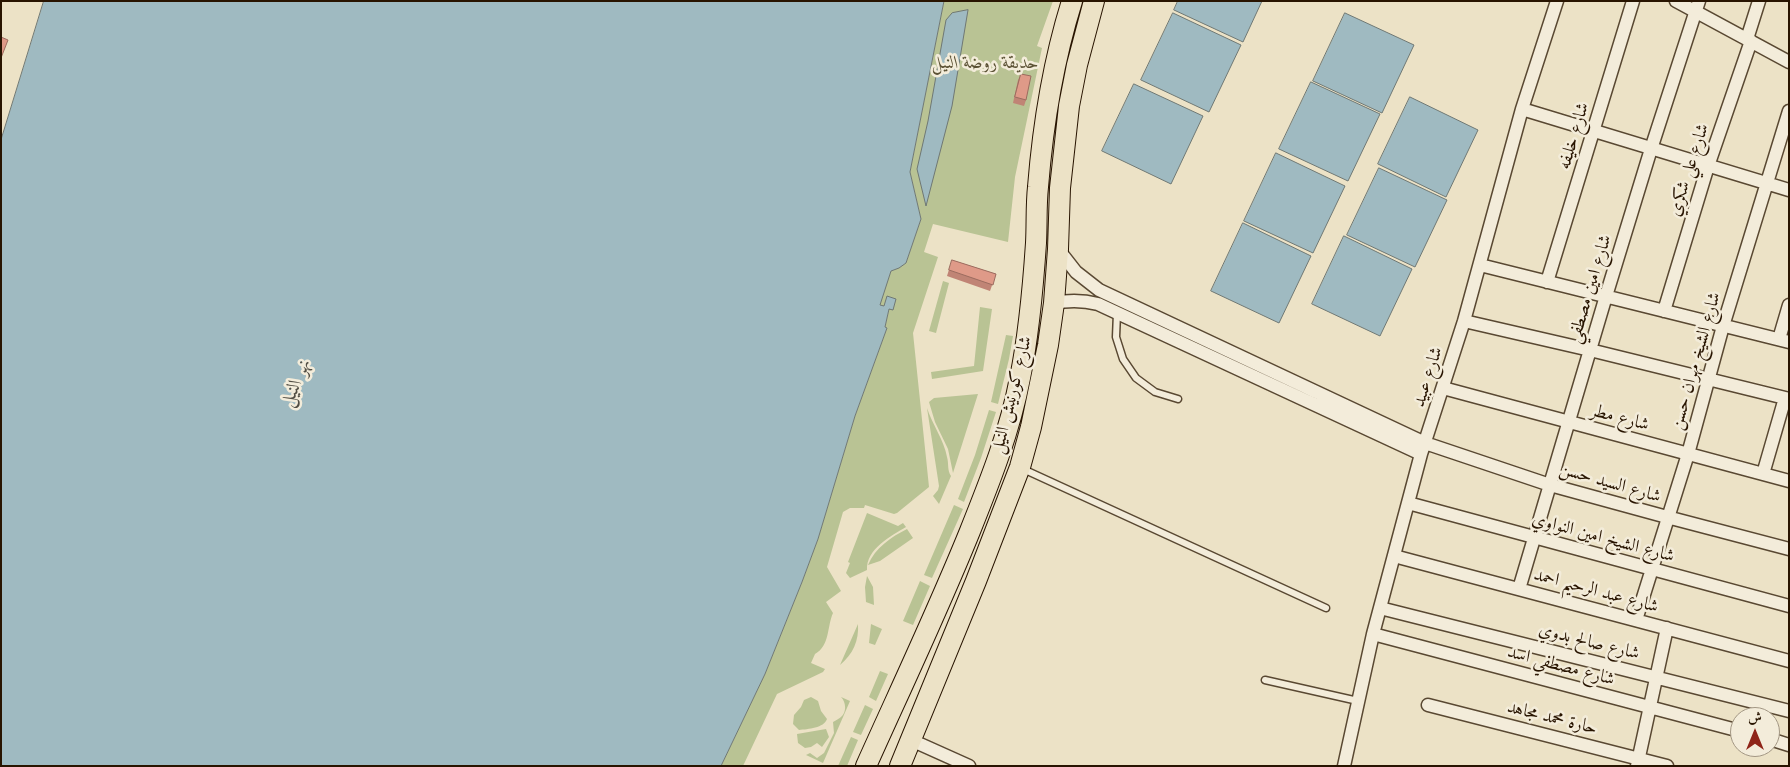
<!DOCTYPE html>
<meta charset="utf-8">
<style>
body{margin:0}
#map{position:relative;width:1790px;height:767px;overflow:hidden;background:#ece2c6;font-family:"Old Standard TT",Amiri,serif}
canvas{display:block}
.frame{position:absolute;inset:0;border:2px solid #281400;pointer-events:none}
.north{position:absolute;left:1730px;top:707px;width:50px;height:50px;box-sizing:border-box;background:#f3ecda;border:1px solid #a29683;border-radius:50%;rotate:0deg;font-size:14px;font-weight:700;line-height:20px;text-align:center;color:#281400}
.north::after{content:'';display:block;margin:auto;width:18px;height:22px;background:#8f2418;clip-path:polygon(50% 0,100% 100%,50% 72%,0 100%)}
</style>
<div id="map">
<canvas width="1790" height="767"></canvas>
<div class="frame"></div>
<div class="north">ش</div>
</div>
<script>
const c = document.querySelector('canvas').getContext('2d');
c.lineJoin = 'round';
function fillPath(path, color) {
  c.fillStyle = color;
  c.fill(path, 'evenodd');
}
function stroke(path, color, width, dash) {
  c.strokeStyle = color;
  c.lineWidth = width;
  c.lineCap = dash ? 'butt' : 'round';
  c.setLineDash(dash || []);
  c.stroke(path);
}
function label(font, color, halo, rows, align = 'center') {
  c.font = font + ' "Old Standard TT",Amiri,serif';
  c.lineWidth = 5;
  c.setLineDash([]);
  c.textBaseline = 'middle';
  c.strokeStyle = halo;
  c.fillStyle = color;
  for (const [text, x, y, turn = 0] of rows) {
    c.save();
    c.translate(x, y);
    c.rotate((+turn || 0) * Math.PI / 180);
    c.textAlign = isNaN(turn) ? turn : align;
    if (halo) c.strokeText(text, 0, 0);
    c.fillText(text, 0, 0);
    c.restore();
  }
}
const green = new Path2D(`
 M944,1H1053L1037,46L1042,48L1015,177L1008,242L933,224L924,252L938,257L913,333L929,487L897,513L894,514L865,505L864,508H850L843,512L827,567L841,591L826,602L833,613C827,626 830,646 815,654L811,663L825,669L823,672L777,694L743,766H721L765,674L802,582L818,539L855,416L887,328L885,327L889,309L879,305L891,271L906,263L921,219L910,172Z
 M943,281L949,283L936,333L929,331Z
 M980,307L992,309L983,371L932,379L931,372L974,366Z
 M1006,335L1013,336L1009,359L998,404L991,402Z
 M978,394L953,473L948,449L935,422L929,402L934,398Z
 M927,408C932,424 944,440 947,457C949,464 947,470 951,476L939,504L933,496L938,490L939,486Z
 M989,410L996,412L981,458L964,502L958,499L975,455Z
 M954,505L963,509L932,578L924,575Z
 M867,513L898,526L903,523L906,527C891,536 866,549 867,570L850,578L846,573L850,563L848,562Z
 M907,529L913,538L880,561L868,565C875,548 891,537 907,529Z
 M867,576L873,587L874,605L866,602L865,587Z
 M920,581L930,586L913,625L903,621Z
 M858,624C859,641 853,654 840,665Z
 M871,624L882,629L875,645L869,643Z
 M880,671L888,674L876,701L869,697Z
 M811,697L818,701L821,711L827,719C824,728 808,729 799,730L793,724L794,715L801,707L804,700Z
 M841,697L850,701L823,763L806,755L810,753L817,758L824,753L834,733L833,722C836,720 839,719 841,717C847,712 846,702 841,697Z
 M865,705L873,709L861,735L853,732Z
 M826,729L829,737L822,747L817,743L811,747L805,748L798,743L797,734Z
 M851,737L858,740L847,766H838Z`);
const water = new Path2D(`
 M44,1H944L910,172L921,219L906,263L899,268L891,271L880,305L884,306L887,296L896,299L893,310L889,309L885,327L887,328L855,416L818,539L802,582L765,674L721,766H1V140Z
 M1178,1H1262L1243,42L1174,10Z
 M968,10L952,106L926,206L917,169L928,121L946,20L952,13Z
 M1173,13L1241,45L1209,112L1141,80Z
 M1345,13L1414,45L1382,113L1313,81Z
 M1311,82L1380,114L1348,181L1279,149Z
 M1134,84L1203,116L1171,184L1102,151Z
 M1410,97L1478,130L1446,197L1378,164Z
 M1276,153L1345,186L1313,253L1244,221Z
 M1379,168L1447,200L1415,267L1347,235Z
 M1243,223L1311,256L1279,323L1211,291Z
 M1344,236L1412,269L1380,336L1312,304Z`);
const service = new Path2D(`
 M1117,313L1116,337L1123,359L1136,378L1155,392L1178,399
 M1023,469L1326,608
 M1265,680L1358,701`);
const minor = new Path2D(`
 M1676,1L1789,62
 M1747,39L1759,1
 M1522,109L1789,190
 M1058,249L1076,272L1099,290L1425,443L1550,485L1667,517L1789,549
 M1480,265L1789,342
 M1547,282L1633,1
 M1054,303C1070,300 1082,300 1098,304L1421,454
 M1664,311L1708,166L1751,41
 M1464,321L1590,350L1789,399
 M1779,339L1789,305
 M1443,388L1789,481
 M1763,474L1785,398
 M1408,503L1789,606
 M1394,556L1789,661
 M1519,589L1606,296L1651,149L1699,1
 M1380,608L1789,711
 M1636,620L1688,454L1723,326L1789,111
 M1373,634L1740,731
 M1428,705L1667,766
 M1770,739L1789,745
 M911,740L969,766
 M1344,766L1373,634L1421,454L1464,321L1522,109L1557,1
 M1637,766L1667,628`);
const trunk = new Path2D(`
 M866,766C901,688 938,610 970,531C990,481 1010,431 1020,378C1029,334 1033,288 1036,243C1037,224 1036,205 1038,187C1043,124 1053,62 1072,1
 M900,766L976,581L1020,467L1031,427L1048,345L1054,303L1058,249L1060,188L1069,106L1077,65L1094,1`);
const wall = new Path2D(`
 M1021,74L1026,100L1024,106L1013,103L1018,80Z
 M952,260L996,274L990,291L947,276Z`);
const building = new Path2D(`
 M1,37L8,40L1,58Z
 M1021,74L1031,76L1026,100L1015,97Z
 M952,260L996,274L993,285L949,270Z`);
const parkNames = [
 ["حديقة روضة النيل",985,63]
];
const streetNames = [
 ["شارع خليفه",1574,136,-73],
 ["شارع علي شكري",1689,170,-72],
 ["شارع امين مصطفي",1590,289,-73],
 ["شارع الشيخ مهران حسن",1696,361,-74],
 ["شارع عبيد",1428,377,-72],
 ["شارع كورنيش النيل",1012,395,-76],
 ["شارع مطر",1620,418,15],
 ["شارع السيد حسن",1610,483,16],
 ["شارع الشيخ امين النواوي",1603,538,15],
 ["شارع عبد الرحيم احمد",1596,591,15],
 ["شارع صالح بدوي",1589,642,14],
 ["شارع مصطفي اسد",1561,666,15],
 ["حارة محمد مجاهد",1552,718,14]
];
const waterNames = [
 ["نهر النيل",296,383,-67]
];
fillPath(green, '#b9c394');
fillPath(water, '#9fbac1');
stroke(water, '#6f7874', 1);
stroke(service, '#594832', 9);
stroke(minor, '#594832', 15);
stroke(trunk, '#281400', 22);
stroke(service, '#f3ecda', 6);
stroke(minor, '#f3ecda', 12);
stroke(trunk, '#ece2c6', 20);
fillPath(wall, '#c08475');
fillPath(building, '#df9a88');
stroke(building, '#9c6c5f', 1);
label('italic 18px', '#5b5134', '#f3ecda', parkNames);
label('18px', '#281400', '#f3ecda', streetNames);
label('italic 19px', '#524e44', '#f3ecda', waterNames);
</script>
